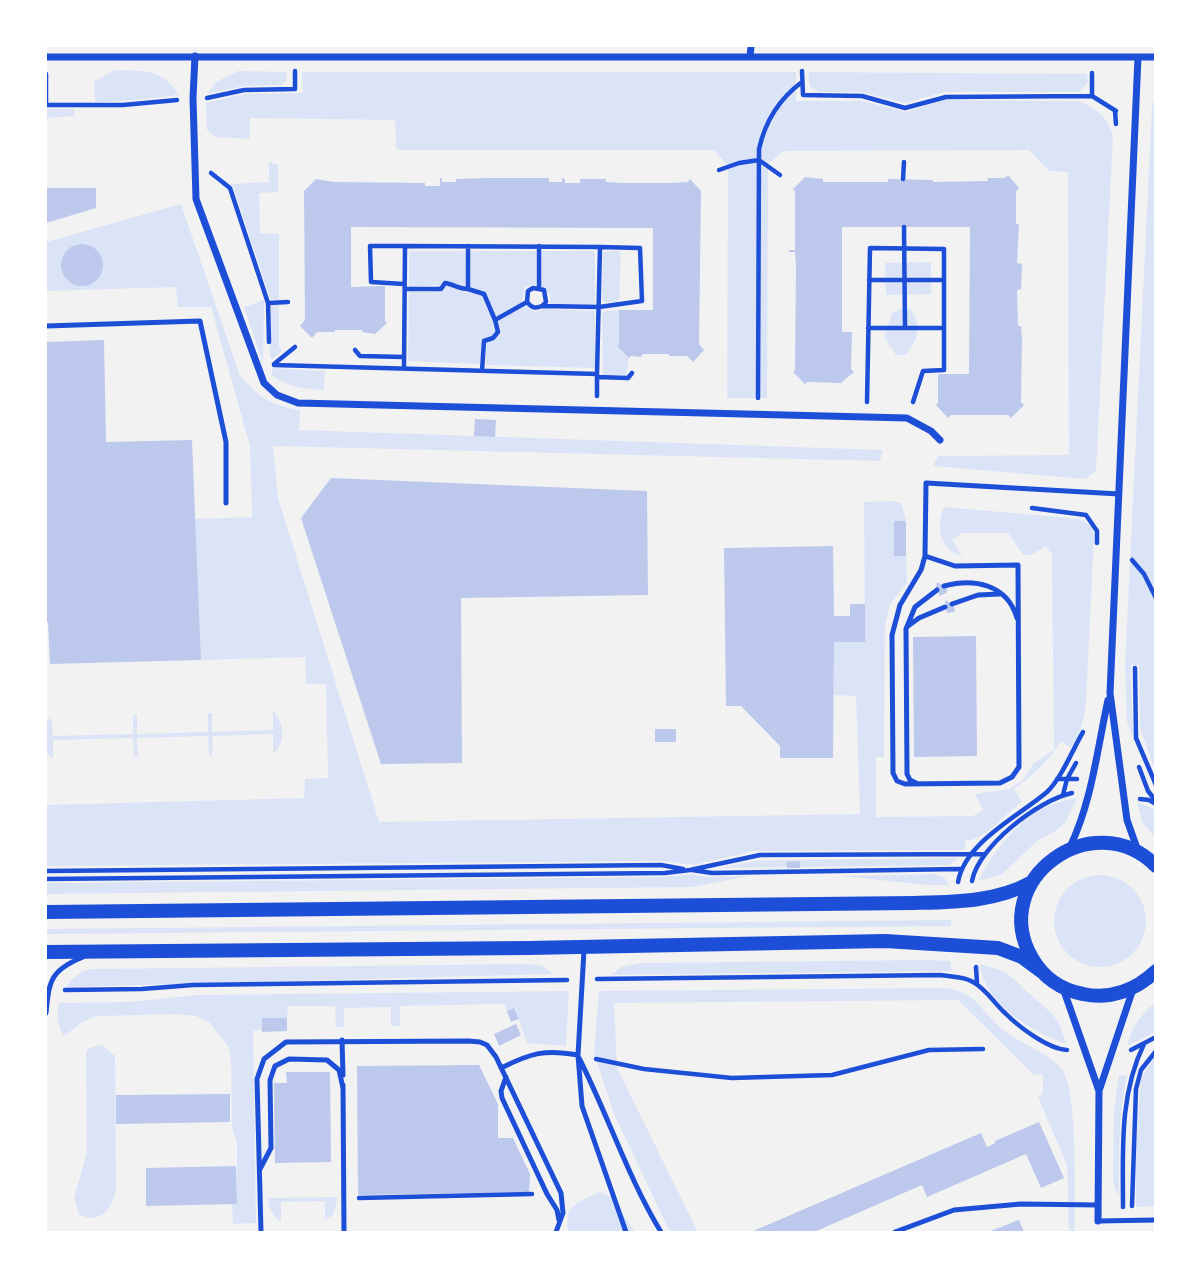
<!DOCTYPE html>
<style>
body{margin:0}
#map{position:relative;width:1201px;height:1278px;overflow:hidden;background:#f2f2f2;font-family:Mulish,sans-serif}
canvas{display:block}
.frame{position:absolute;inset:0;border:47px solid #fff;pointer-events:none}
</style>
<div id="map">
<canvas width="1201" height="1278"></canvas>
<div class="frame"></div>
</div>
<script>
const c = document.querySelector('canvas').getContext('2d');
c.lineJoin = 'round';
function fillPath(path, color) {
  c.fillStyle = color;
  c.fill(path, 'evenodd');
}
function stroke(path, color, width, dash) {
  c.strokeStyle = color;
  c.lineWidth = width;
  c.lineCap = dash ? 'butt' : 'round';
  c.setLineDash(dash || []);
  c.stroke(path);
}
const green = new Path2D(`
 M115,70C143,71 162,68 179,95L126,101L95,102L94,82Z
 M238,71L286,72L287,80L282,85L244,86L207,94L216,82Z
 M302,72H796V101H863L906,112L945,100L1078,101C1096,108 1107,116 1113,135L1096,471L1085,479L933,466L938,456L1069,455L1068,172L1049,171L1029,150L783,151L768,164L767,398H727L728,166L714,150H400L396,148L395,120L250,118V139L215,137L207,130L206,103L244,94L303,93Z
 M808,72L1087,74L1088,82L1079,92H945L905,103L861,92H819L810,86Z
 M1155,92V770L1140,728L1139,665H1131L1133,738L1127,722L1125,665L1152,107Z
 M46,109H74V116L46,118Z
 M269,162L278,165V192L259,193L260,233L279,234V300L270,299L233,186L229,184L269,182Z
 M181,204L240,376C260,398 270,405 300,410L299,430L883,450L880,461L273,446L278,498L379,822L860,814L856,696L834,695V642H865L864,502L894,501L902,504L906,521H894V555L906,556L907,583L890,604L885,625L884,757H876V817L973,816L983,810L975,794L1009,789L1023,780L1033,764L1054,750L1052,555L1046,546L1031,555H1023L1008,533H962L952,540L962,556C941,552 935,527 944,507L1081,519L1092,527L1094,537L1086,702C1084,719 1081,733 1071,748L1061,741C1050,760 1032,776 1014,789L1022,802C1004,814 986,840 965,841V850L754,851L694,865L662,861L46,866V805L304,798L305,779L328,778L326,684H306L305,657L201,660L195,519L252,517L250,446L211,307H178L176,287L46,291V242Z
 M412,251H465L466,285L470,251H536V285L525,286L522,302L499,315L501,318L525,306L535,312L545,309L595,311V368L486,365V346L482,345L480,364L408,361L409,292H436L438,285L409,287V252Z
 M541,251H593L595,253V305H549L551,296L540,287Z
 M606,251H618L621,253L619,300L617,302H605L602,299L603,253Z
 M931,262V294L886,295L885,263Z
 M264,300L263,364L244,307Z
 M270,304H279V347L282,351L273,359L270,358Z
 M901,309H910C923,328 918,338 906,355H896L884,337L892,313Z
 M619,310V344L617,346L629,358L626,375H603L602,313L605,311Z
 M273,368L325,371L324,390C304,389 288,387 271,375Z
 M273,711C285,723 286,742 273,754V734L213,736L212,755H209L208,736L137,738L138,757H134L133,738L53,740V759L46,752V722L51,717L53,736L133,734V715H137V734L208,732V713H212V732L273,730Z
 M1077,798L1065,823L1054,832L1038,840L1001,875L978,881C994,852 1017,819 1050,805C1058,802 1068,800 1077,798Z
 M1137,802L1155,809V837L1142,822Z
 M959,858L949,865L800,867L799,861L787,862V867L721,868L753,861L777,860Z
 M692,874L707,877L748,876L693,887L46,894V883L663,877Z
 M935,874L944,877L949,885H927L841,876Z
 M1054 921a46 46 0 1 1 92 0a46 46 0 1 1-92 0Z
 M951,920V926L46,934V929Z
 M925,960L950,961L952,971L611,975L621,967L642,963Z
 M527,964L542,966L554,974L66,987C74,977 80,970 93,969Z
 M979,964C1010,971 1009,975 1031,995C1052,1015 1058,1013 1066,1044C1030,1031 986,1005 979,964Z
 M944,988C977,991 980,1011 1003,1030C1020,1044 1048,1052 1061,1068C1079,1090 1074,1200 1075,1232H1069L1067,1165L1038,1097L1043,1094V1075L1033,1074L958,1000L614,1003L617,1068L698,1232H670L615,1116L594,1053L599,991Z
 M569,991L566,1046L527,1043L515,1009L507,1011L504,1004L400,1006V1026H391V1007L344,1008V1027H336L335,1006H288L287,1018H262V1030L253,1031L256,1223L233,1224L232,1204L237,1203V1143L232,1128L231,1059L228,1046L209,1022L196,1016L176,1014L102,1016C85,1017 77,1027 64,1036C57,1029 57,1012 59,1003L130,1002L197,995Z
 M1155,1003V1032L1127,1046C1132,1027 1140,1015 1155,1003Z
 M102,1045L115,1056L116,1190C113,1208 99,1226 79,1214L74,1199L87,1151L86,1052L89,1048Z
 M1155,1056V1206L1136,1207V1153L1140,1087L1142,1077Z
 M1119,1075L1127,1076C1118,1115 1119,1156 1119,1196L1114,1186L1113,1176L1114,1111Z
 M599,1192L611,1197L635,1232H569L567,1225L568,1212L578,1202Z
 M338,1197L333,1215L325,1220V1201L281,1202V1222C273,1216 268,1208 268,1198Z`);
const building = new Path2D(`
 M1008,175L1019,188L1016,191V224H1019L1017,263L1022,264L1021,289L1017,290L1018,326H1021L1022,338L1021,402L1024,405L1011,418L1008,415H951L948,418L936,405L938,402V374H969L970,227H842V332H852L851,369L854,372L841,383L807,382L805,384L793,372L795,370L796,266L795,252H789V250H795V191L793,189L805,177L823,179V182H888V179L933,180V182L988,181L987,178H1005Z
 M442,178V182H456V179L486,178H549V182H562V178L565,179V183H580V179H606V182L624,183H672L688,182L690,179L701,191L699,344L704,350L693,362L687,356H669V354H642V357L631,356L629,358L617,346L619,344V310H653V228L351,227V287L385,286V321L387,323L375,334L362,332V330H335V332H317L312,338L300,326L305,320L304,191L316,179L333,182L425,183V186H440V179Z
 M46,188H96V208L46,223Z
 M61 265a21 21 0 1 1 42 0a21 21 0 1 1-42 0Z
 M104,340L106,442L192,440L201,660L50,664L48,622H46V342Z
 M475,419L496,420L495,437L474,436Z
 M331,478L647,491L648,595L461,598L462,763L381,764L301,518Z
 M894,521H906V556H894Z
 M833,546L834,616H850V604H865V642H834L833,758H780V746L741,706H726L724,548Z
 M937,582L948,590L946,593L940,596L936,588Z
 M945,599L955,608L954,612L947,613Z
 M976,636L977,756L914,757L913,637Z
 M655,729H676V742H655Z
 M800,861V868H787V862Z
 M514,1008L519,1019L511,1022L507,1011Z
 M262,1018H287V1031L262,1032Z
 M516,1024L521,1035L499,1046L494,1034Z
 M479,1065L498,1104V1138H513L530,1174L529,1192L358,1195L357,1066Z
 M286,1072H330L331,1162L275,1163L274,1083H287Z
 M230,1094V1122L116,1124V1095Z
 M1039,1122L1064,1178L1041,1188L1026,1154L927,1197L922,1185L814,1232H751L981,1133L987,1147L995,1143V1141Z
 M236,1166L237,1204L146,1206V1168Z
 M1019,1220L1024,1232H988Z`);
const path = new Path2D(`
 M802,71L803,95L862,96L905,108L946,97L1092,96L1116,111
 M1092,96V73
 M207,98L244,90L295,89V71
 M46,105H123L177,100
 M46,105V74
 M1115,111L1116,124
 M719,170L739,163L759,160L780,175
 M211,173L230,188L268,303L269,342
 M903,179L904,162
 M904,227L905,328
 M869,280H944
 M404,284L371,282L370,246H405
 M539,287V246
 M405,289H441L445,283C453,284 459,289 468,289V246
 M468,289L484,294L495,320
 M268,303L288,302
 M542,306L546,302L544,290L533,288L528,291L527,302C532,308 535,309 542,306L599,307L642,301L640,248L600,247
 M868,328H944
 M355,350L360,356L404,357
 M274,364L295,347
 M274,365L597,374V396
 M404,369L405,246L600,247L597,374
 M482,371L484,341L493,338L498,332L495,320L527,302
 M597,377L628,378L632,373
 M758,398L759,149C765,122 779,99 802,82
 M867,402L870,248L944,249V370L923,371L913,402
 M1032,508L1086,515L1097,531V543
 M1132,560L1144,574L1156,598
 M1135,668L1136,738L1156,785
 M1139,767L1148,791L1156,801
 M1057,779H1077
 M1063,795L1067,779L1076,763
 M1140,799L1149,800L1156,804
 M692,870L712,873L960,869
 M46,871L661,865L683,869
 M46,879L665,873L690,870L760,855L985,854
 M972,881C978,847 1038,800 1072,793
 M958,882C965,842 1019,816 1047,792C1061,779 1073,749 1083,732
 M976,967L977,983
 M597,979L940,975C952,977 963,976 973,982C986,989 994,1003 1005,1013C1019,1027 1048,1049 1067,1050
 M65,990L142,989L193,985L567,980
 M1131,1050L1156,1037
 M596,1059L644,1069L732,1078L832,1075L929,1050L983,1049
 M359,1198L532,1194
 M1132,1206L1136,1089L1141,1070L1156,1051
 M1123,1207C1123,1152 1119,1095 1144,1044`);
const service = new Path2D(`
 M46,326L200,321L226,442V503
 M925,556L955,566L1018,565L1019,767L1012,777L1000,783L905,784L897,781L893,773L892,635L900,605L921,570L925,556L926,483L1119,494
 M944,586C974,578 1007,584 1017,618
 M952,604L978,595L999,594
 M908,626L919,618L945,607
 M916,783L910,780L907,774L906,629L915,607L937,590
 M584,950L578,1055L582,1106L626,1232
 M46,1013C49,980 51,970 83,957
 M342,1040L343,1075
 M579,1058C608,1115 628,1178 661,1232
 M501,1068C531,1053 545,1049 578,1055
 M506,1077L501,1091L502,1098L547,1194L557,1210L559,1220
 M343,1085L344,1232
 M260,1169L271,1148L270,1080L275,1066L289,1059L327,1060L339,1070L343,1088
 M1098,1221L1156,1220
 M261,1232L257,1079L264,1059L286,1042L468,1041L480,1042L487,1045L496,1057L561,1193L563,1213L556,1232
 M895,1232L954,1210L1021,1204L1098,1205`);
const minor = new Path2D(`
 M195,56L193,98L196,199L264,383L277,395L298,403L907,418L931,431L940,440
 M46,57H1156
 M750,57L751,46
 M1070,847C1092,801 1097,750 1108,700
 M1138,851L1127,820L1110,693L1138,57
 M1063,988L1099,1091
 M1098,1221L1099,1091L1133,989`);
const secondary = new Path2D(`
 M1156,866C1093,803 987,880 1032,958C1043,977 1061,990 1083,994C1110,1000 1136,990 1156,971
 M46,912L914,903C954,902 996,902 1032,882
 M46,952L528,948L885,941L998,948L1022,957L1041,971`);
fillPath(green, '#dbe4f7');
fillPath(building, '#bdc9ec');
stroke(path, '#1d4ed8', 4.5);
stroke(service, '#1d4ed8', 5);
stroke(minor, '#1d4ed8', 7);
stroke(secondary, '#1d4ed8', 14);
</script>
